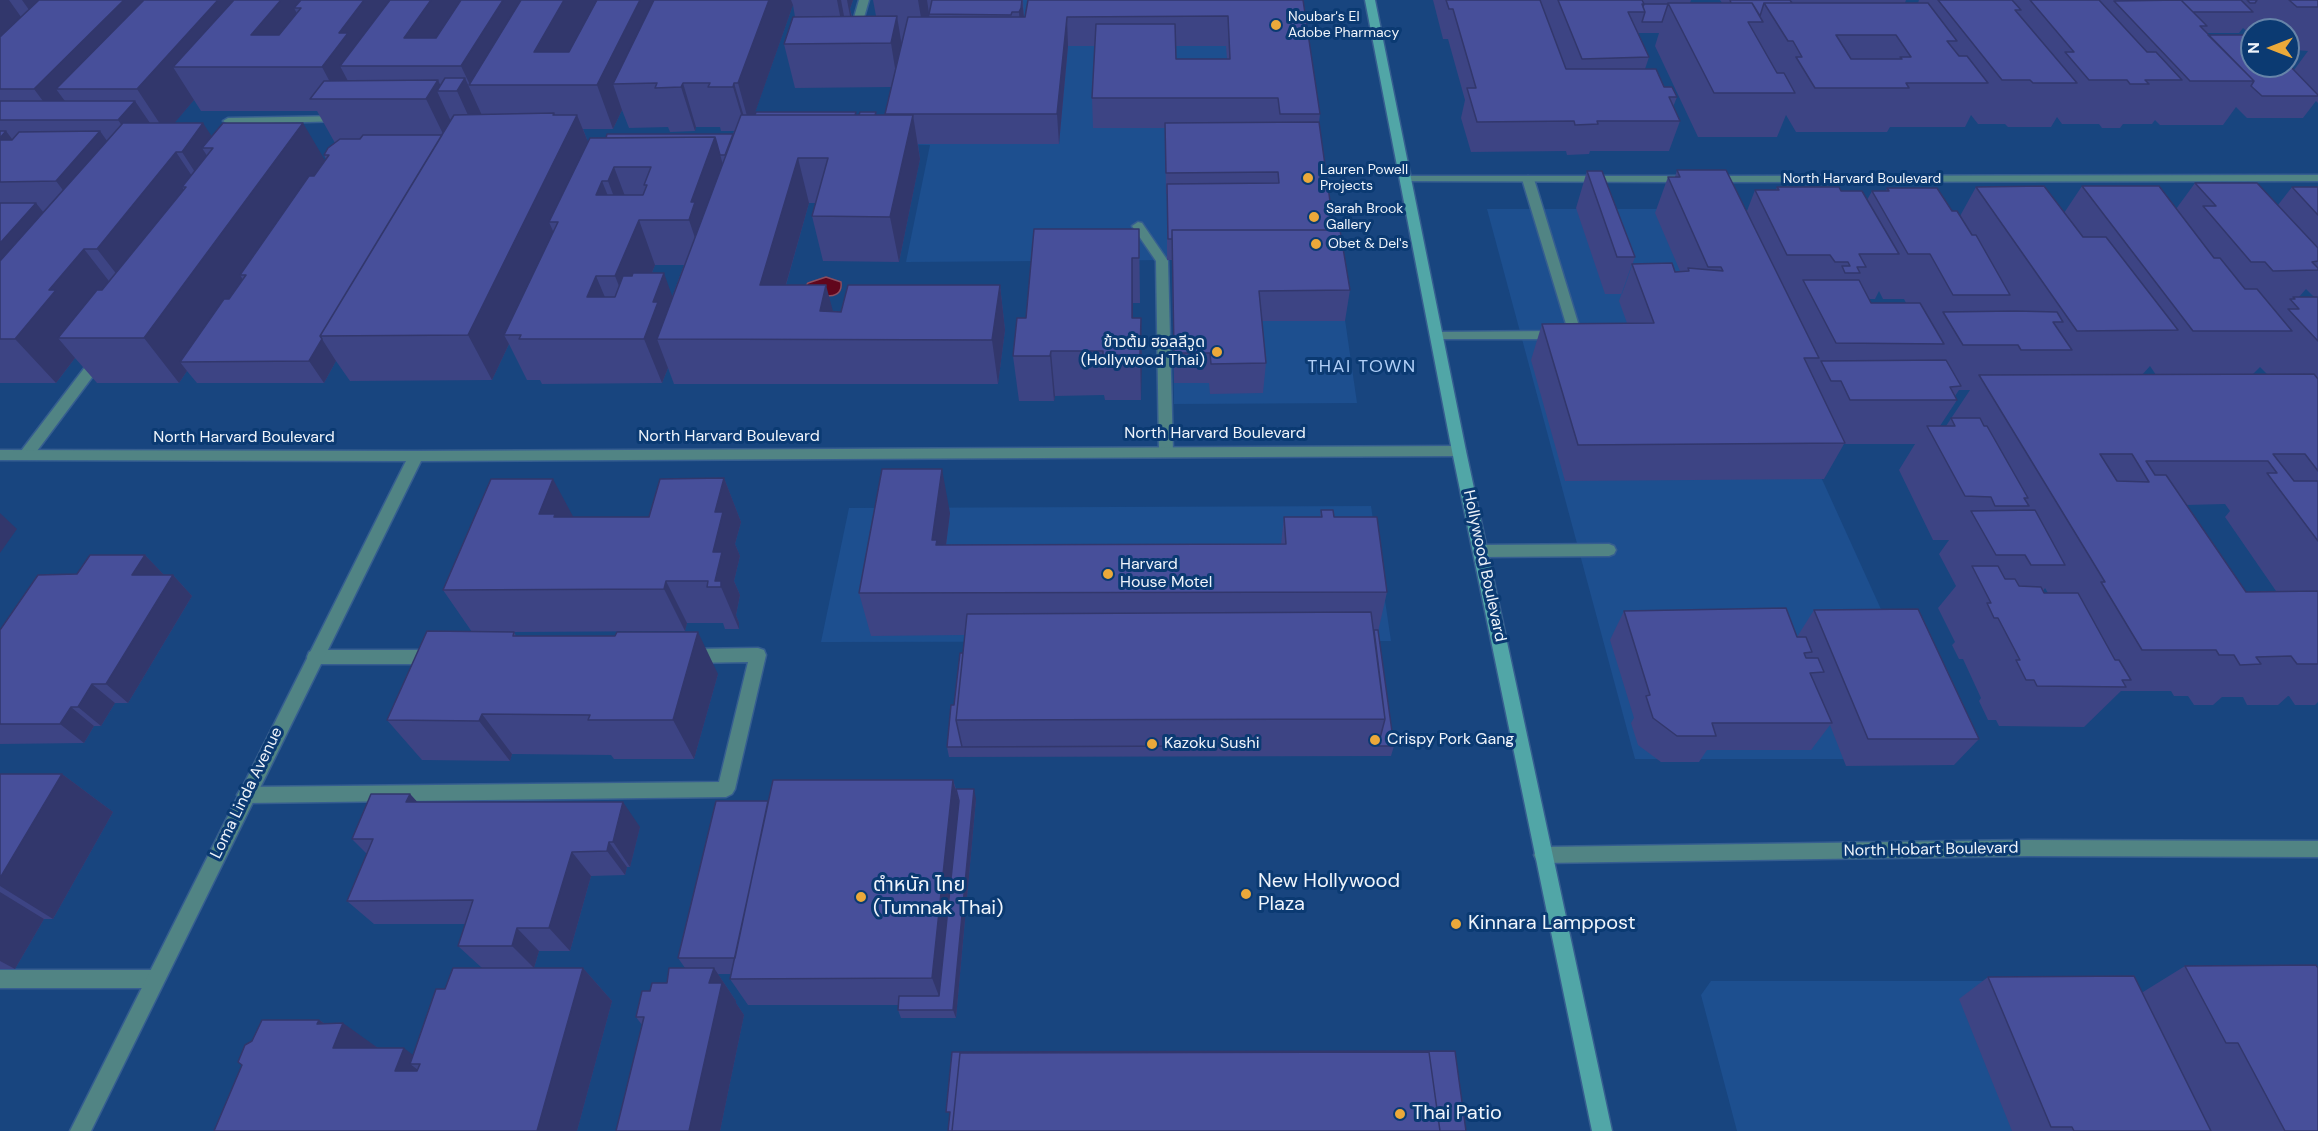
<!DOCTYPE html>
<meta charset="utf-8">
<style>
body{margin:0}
#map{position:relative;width:2318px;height:1131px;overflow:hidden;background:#18457f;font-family:"DM Sans",sans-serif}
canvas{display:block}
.north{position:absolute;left:2240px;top:18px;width:60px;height:60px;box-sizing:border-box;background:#0b3a72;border:2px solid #6684a9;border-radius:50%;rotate:270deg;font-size:16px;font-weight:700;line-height:24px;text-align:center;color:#eff4fb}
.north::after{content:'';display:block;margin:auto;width:21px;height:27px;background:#eba93a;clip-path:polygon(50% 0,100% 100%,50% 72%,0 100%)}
</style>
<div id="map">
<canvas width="2318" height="1131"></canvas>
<div class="north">N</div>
</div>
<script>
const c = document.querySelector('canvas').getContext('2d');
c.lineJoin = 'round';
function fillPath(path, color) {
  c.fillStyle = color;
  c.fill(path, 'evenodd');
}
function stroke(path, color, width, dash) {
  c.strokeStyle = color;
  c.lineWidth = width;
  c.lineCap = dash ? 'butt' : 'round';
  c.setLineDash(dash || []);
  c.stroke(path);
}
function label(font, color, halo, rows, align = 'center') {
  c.font = font + ' "DM Sans","Noto Sans Thai",sans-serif';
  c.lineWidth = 6;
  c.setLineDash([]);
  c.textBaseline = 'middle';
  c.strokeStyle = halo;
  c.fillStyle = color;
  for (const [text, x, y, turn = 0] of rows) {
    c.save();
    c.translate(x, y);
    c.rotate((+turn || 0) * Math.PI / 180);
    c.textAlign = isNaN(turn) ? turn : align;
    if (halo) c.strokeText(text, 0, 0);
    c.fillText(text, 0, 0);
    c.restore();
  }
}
const built = new Path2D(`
 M939,0H1299L1357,403L1174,404L1172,260L906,262L930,145L890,144L929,46Z
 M1487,209H1712L1786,400L1949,759H1635Z
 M1371,506L1391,641L821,642L849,508Z
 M1711,981H2093L2164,1131H1737L1701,995Z`);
const water = new Path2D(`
 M826,277L841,282C844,304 813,294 801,292L808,283Z`);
const lane = new Path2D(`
 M859,0H869L859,35L854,38L849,35Z
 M341,116L346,119L345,121L228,124L223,121L228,118Z
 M1528,176L1534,179L1579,326L1578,329L1553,339H1433L1432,336L1433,333L1438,332L1551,331L1566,324L1522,179Z
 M1138,222L1142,223L1168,261L1173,452L1166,457L1159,452L1156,261L1132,226Z
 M100,353L105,354L107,357L105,360L31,459H21L19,455L21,451L95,354Z
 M1609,544L1614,546L1616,550L1614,554L1609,556L1481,557L1476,555L1474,551L1476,547L1481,545Z
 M758,648L764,650L766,655L735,789L732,794L726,797L246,803L240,800L237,795L240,790L246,787L719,782L748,662L691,663L685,661L683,656L685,651L691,649Z
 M315,650H436L442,652L444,657L442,662L436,664H315L309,662L307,657L309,652Z
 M0,970H155L162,972L164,979L162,986L155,988H0Z`);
const street = new Path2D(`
 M2318,175V181L1712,182L1706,179L1712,176Z
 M1406,176H1688L1694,179L1688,182L1402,181L1400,179Z
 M1459,446L1466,451L1459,456L421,461L91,1131H70L406,461L0,460V450L416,451Z
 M2028,840L2318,841V857L2028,856L1543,863L1537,861L1534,855L1537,849L1543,847Z`);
const secondary = new Path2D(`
 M1365,0H1375L1466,451L1612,1131H1592L1452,451Z`);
const wall = new Path2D(`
 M0,0H853L850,9L852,16H876L873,0H1023L1024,17L1303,0L1320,114L1319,122L1334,230L1350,290L1345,321H1262L1266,363L1263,393L1210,394L1209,383H1174L1172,260H1167V194H1166L1165,128H1093L1092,98L1095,46H1068L1059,144H918L920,159L899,262L823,261L812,216L816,203H809L786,285L833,311L841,312L1000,285L1005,330L998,384H674L668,368L662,383L542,384L540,380H527L509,344L492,380L350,381L336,361L324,383H197L187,371L179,383H97L75,358L56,383H0ZM793,5L795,17L784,44L795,88L891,87L885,115H856V112L754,115ZM1176,46H1226L1227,59H1176ZM194,100L201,111H317L335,143L324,155L326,159L325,161L212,136L174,123ZM622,110L629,128L668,127L670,132L695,131L696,127H720L721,131H734L733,134L588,142L583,129H613ZM655,265H684L672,297L652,273Z
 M1433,0H1691L1690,3H1722L1720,0H1906L1905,3H1918L1919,0H2318V103L2316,101L2303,118H2247L2236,107L2223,125H2160L2155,120L2152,124H2123L2120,128H2102L2099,124H2062L2057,117L2051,127H2008L2005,124H1978L1971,115L1965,127H1890L1887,132H1796L1786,115L1777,137H1698L1655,46L1659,33H1639L1638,35L1649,57L1645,69L1677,97L1673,107L1680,121L1669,151H1590L1589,154L1567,155L1566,151L1471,152L1461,118L1465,100L1448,39H1443ZM2243,28L2251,35H2208L2206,33H2239ZM2252,30H2288V60L2295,50L2308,51L2294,70L2252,66Z
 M1677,170L1747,211L1755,190H1776L1777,187L1841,191L1867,200L1872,191H1886L1887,188L1952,211L1960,216L1976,187L2064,213L2082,186L2176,209L2195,183L2278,205L2292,187H2318V702L2315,705H2295L2289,696H2288L2278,705H2247L2243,697H2222L2213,705H2194L2188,696H2174L2171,691H2121L2084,727L1999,726L1996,720H1988L1979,701L1981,698L1963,659H1959L1952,645L1955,642L1938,608L1956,586L1939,554L1949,540H1933L1899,470L1915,444H1844L1824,479L1565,481L1531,360L1542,324L1627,323L1619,301L1632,264L1675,272L1680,271L1655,213L1668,177H1675ZM2306,289L2314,297H2299ZM1879,291L1883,299H1904L1906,303H1871L1869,299H1875ZM2150,366L2156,375H2142ZM2260,367L2267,374H2253ZM1959,390H1970L1946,426H1940L1957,400L1955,396ZM2225,504L2230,511L2225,517L2276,591L2246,592L2186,505ZM2045,588L2048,593H2044L2043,591Z
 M1587,171L1635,257L1622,294H1605L1576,208Z
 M1139,229L1140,303H1133V318H1141V400H1105L1104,395L1055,396L1054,401H1019L1013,356L1026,318Z
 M724,478L741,522L735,544L740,556L734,581L740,595L736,615L739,623V629H725L723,623H687L685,631L514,632L516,636L718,674L694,759H614L611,755L512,754L510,761L422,760L387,720L472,632L443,590L574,517H649Z
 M1321,510L1334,517L1387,592L1378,632L1394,746L1391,756L949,757L947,747L963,653L965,635L871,636L859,593L950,513L946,545L1281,544L1284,517H1320Z
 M145,555L164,575H173L192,596L128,703H115L101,726H94L84,743L0,744V630L77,574Z
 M1814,610L1979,739L1954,765L1846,766L1830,725L1811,750H1707L1699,762H1661L1638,745L1631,723L1634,718L1610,640L1624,611L1797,637Z
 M0,774H62L113,812L53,919H44L15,969H0Z
 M953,780L956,789L976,799L956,1018H901L898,1010V1005H748L730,979L731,974H718L736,1001V1003L744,1015L720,1131H616L642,1025L636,1017L650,991L667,983L685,968L678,958L768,801Z
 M410,794L417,802L640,827L630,867H627L625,875L591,876L570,951H539L534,968H583L612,1001L577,1131H214L319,1020L324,1023L379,1048L413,1055L445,989L482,968L458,946L465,924H374L347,901L367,854L352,839Z
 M2185,966L2318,1131H2012L1959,999L1988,977L2143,992Z`);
const shadedWall = new Path2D(`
 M0,0H9L36,38L0,69Z
 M22,0H68L44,31Z
 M124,0H172L56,89L79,120H57L34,89Z
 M218,0H256L173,67L194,100L166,133L137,89Z
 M264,0H338L301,8H294L310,37L251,35Z
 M364,0H416L340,66L356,96L339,99L322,67L339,33Z
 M431,0H479L435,66L404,38Z
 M503,0H546L470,85L461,66Z
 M564,0H597L557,85L534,52Z
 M640,0H674L613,84L622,110L613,129L597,85Z
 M769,0H791L793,5L750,127L738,83Z
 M837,0H841L847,32L845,42Z
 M847,0H853L850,9L854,28L853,32Z
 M918,0H927L930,20L925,41Z
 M1022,0L1025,26L1021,41L1019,12Z
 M897,16L904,59L898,87L891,43Z
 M1067,17L1068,46L1059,144L1057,114Z
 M465,78L485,122L477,135L457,91Z
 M438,80L443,91H437L455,130L446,140L426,99Z
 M683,83L696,127L695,131L681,87Z
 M734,83L747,127L746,131L733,87Z
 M135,101L165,145L149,164L118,120Z
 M554,113L565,140L577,115L595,159L558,222H549L557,240L504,335L509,344L492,380L468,335Z
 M913,115L920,159L899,262L890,217Z
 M203,123L232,167L213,148H202L223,180L211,197L182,152Z
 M303,123L329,167L246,275H240L247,286L180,362L187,371L179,383L144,338Z
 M6,131L40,176L0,142V138Z
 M100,131L132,176L90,226L56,181Z
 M715,137L728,182L704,265L689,220L691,202Z
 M176,152L206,197L186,187H182L197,209L132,294L97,249Z
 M798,158L809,203L773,330L760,285Z
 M614,167L631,212L625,226L608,181Z
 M602,181L620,226L596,195Z
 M36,203L72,248L0,333V243Z
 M639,220L655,265L633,321L615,276Z
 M84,249L119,294L58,338L75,358L56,383L15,339L49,290Z
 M1132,258L1133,303V355L1132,318Z
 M664,273L680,318L657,339L668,368L662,383L644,339L653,302Z
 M596,276L615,321L587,297Z
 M826,285L838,330L820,311Z
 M1000,285L1005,330L998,384L992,340Z
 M1141,318L1142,363L1141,400L1140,355Z
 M322,339L336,361L324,383L309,361Z
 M1051,351L1055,396L1054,401L1050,356Z
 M942,469L950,513L943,569L932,540Z
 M724,478L741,522L735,544L740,556L734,581L740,595L736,615L739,623V629L721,587L715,581L713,552L715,512Z
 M553,479L576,522L539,514Z
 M0,513L17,529L0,553Z
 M145,555L165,576L132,575Z
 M173,575L192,596L128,703L106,684Z
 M666,581L687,623L685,631L664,589Z
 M698,632L718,674L694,759L673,720Z
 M92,684L115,703L101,726L78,707Z
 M71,707L94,726L84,743L60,724Z
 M482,714L512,754L510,761L479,721Z
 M62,774L113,812L53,919L0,886V878Z
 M953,780L961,811L942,1004L932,978Z
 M974,789L976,799L956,1018L953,1010Z
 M410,794L434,820L406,802Z
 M623,802L640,827L630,867L613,842Z
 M609,842L627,867L625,875L607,851Z
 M572,852L591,876L570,951L549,928Z
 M0,892L44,919L15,969L0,961Z
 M517,928L539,951L534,968L512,946Z
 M583,968L612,1001L577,1131H537Z
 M714,968L736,1001V1003L744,1015L720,1131H689L709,983Z
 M319,1020L339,1033L343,1023L385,1053L333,1048L317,1024Z
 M404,1048L443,1078L420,1064H410L440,1086L395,1071Z`);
const building = new Path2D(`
 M39,0H124L34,89H0V37Z
 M144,0H218L137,89H56Z
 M234,0H281L251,35H279L301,8H294L301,0H364L339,33H348L322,67H173Z
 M390,0H431L404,38H436L461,0H503L461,66H340Z
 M521,0H564L534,52H569L597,0H640L597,85H469Z
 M654,0H769L738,83H734L733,87H708L710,83H683L681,87L655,88L657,83L613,84Z
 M932,0H1022L1021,8L1019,12H1012L1011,15L929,14Z
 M1028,0H1303L1320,114H1280L1278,98H1092L1096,24H1175L1176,59H1230L1228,16L1067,17L1057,114H885L908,17H1025Z
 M1446,0H1540L1566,69H1656L1664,87H1672L1677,97H1669L1680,121H1597L1598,124L1575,125L1574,121L1477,122L1467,88H1476L1453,9H1449Z
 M1558,0H1642L1644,4H1642L1645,12H1628L1649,57L1582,59Z
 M1730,0H1790L1792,3H1800H1764L1760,16L1752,3H1731Z
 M1938,0H2012L2021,10H2015L2077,83H2033L2030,80H2002Z
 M2030,0H2099L2147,52H2156L2182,80H2145L2149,84H2130L2127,80H2089L2065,52H2074Z
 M2174,0H2241L2253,12H2193L2181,0Z
 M2181,0L2207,26H2200L2254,81H2190L2114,1Z
 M2247,0H2257L2255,3H2250Z
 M2289,0H2318V7H2297Z
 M1668,3H1752L1763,22H1748L1777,73H1784L1795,93H1714Z
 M1764,3H1928L1957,41H1947L1959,56H1967L1988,83H1906L1909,88H1815L1796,57H1802L1793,41H1788ZM1836,35H1896L1911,57H1900L1902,59H1851Z
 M1644,4H1668L1662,22H1642L1645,12L1643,7Z
 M897,16L891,43L784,44L793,17Z
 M2208,35H2252V66H2288V64L2318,95V96H2262L2251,86L2254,81Z
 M2288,42L2296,49H2288Z
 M445,78H465L457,91H437Z
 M438,80L426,99H310L324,81Z
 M0,101H135L118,120H0Z
 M756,112H856L855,115H755Z
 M860,112H876L875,115H859Z
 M554,113L553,115H577L468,335L320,336L454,115Z
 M741,115H913L890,217L812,216L828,158H798L760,285H826L820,311L841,312L848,285H1000L992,340L657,339Z
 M1319,122L1334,230H1172V239H1168L1167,184L1279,183L1278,172L1166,173L1165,123Z
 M123,123H203L182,152H176L97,249H84L49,290H56L15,339H0V261Z
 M223,123H303L144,338H58L97,290H102L186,187H182L213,148H202Z
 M0,131H6L0,138Z
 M100,131L56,181L0,182V140H12L19,132Z
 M607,134H733L725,155H720L715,137L606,138Z
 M363,135H442L320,336L322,339L309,361L180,362L224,299H229L246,275H240L309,176H314L329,155H324L328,148L340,139H360Z
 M715,137L691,202H695L689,220H639L615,276H596L587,297H615L623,276H632L633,273H664L653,302H658L644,339H519L521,335H504L558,222H549L590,138ZM614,167H651L644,185H647L643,195H596L602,181H608Z
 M1677,170H1726L1819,358H1804L1845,443L1578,445L1542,324L1654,323L1632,264L1672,263L1675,272L1689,271L1688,268L1723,271L1721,267H1708L1668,177H1680Z
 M1587,171H1602L1635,257H1617Z
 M2195,183H2257L2318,248V261L2312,262L2318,268V270L2273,271L2265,262H2251L2203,206H2216Z
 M2044,186L2083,237H2106L2178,330L2077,331L1976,187Z
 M2082,186H2159L2214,258H2220L2245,289H2257L2292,331H2193Z
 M1777,187H1839L1841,191H1862L1899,254H1859L1866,267H1857L1860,273H1845L1842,266H1850L1848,262H1835L1830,255H1787L1755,190H1779Z
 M2292,187H2318V215Z
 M1887,188H1937L1952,211H1957L1972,235H1976L2010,295H1953L1930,254H1908L1872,191H1889Z
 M0,203H36L0,243Z
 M1034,229H1139V258H1132V318H1141L1140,355H1103V351H1051L1050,356H1013L1017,318H1026Z
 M1172,230H1340L1350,290L1259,291L1266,363L1211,364L1210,353H1174Z
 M1803,280H1859L1871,303H1920L1944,344L1836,343Z
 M2293,297H2318V341L2288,309H2299L2290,299H2295Z
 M2015,311L2057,312L2063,322H2053L2072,350H2021L2018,345H1963L1943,312Z
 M1946,360L1961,386L1950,387L1957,400H1850L1841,381H1831L1821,361Z
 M2314,374L2318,379V471L2305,454H2273L2294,481H2318V541L2267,473H2277L2268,461H2146L2155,475H2166L2246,592L2318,591V664H2297L2291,656L2256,657L2261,664L2240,665L2234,655H2219L2216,650H2142L2101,582H2105L1979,375ZM2100,454H2132L2149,482L2117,481Z
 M1951,418H1980L1984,426H1987L2028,498H2024L2029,506H1995L1991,497L1965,496L1927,426H1955Z
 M882,469H942L932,540H937L936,545L1286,544L1284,517H1322L1321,510H1333L1334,517H1377L1387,592L859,593Z
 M724,478L715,512H723L713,552H722L715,581H721V587H707L708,581H666L664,589L443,590L491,479H553L539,514H555L554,517H649L660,479Z
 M2035,510L2065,565H2031L2025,555H1996L1971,511Z
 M90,555H145L132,575H173L106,684H92L78,707H71L60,724H0V630L38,575L77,574Z
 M1972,566H1998L2005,579H2015L2019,586L2041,587L2044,593H2078L2115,660H2119L2131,680H2122L2126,687L2037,686L2034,680H2026L2016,660H2020L1998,618H1994L1987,603H1991Z
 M1786,608L1797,637H1806L1812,652L1804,653L1806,658H1818L1824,672L1810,673L1832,723H1712L1716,736H1677L1653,718L1646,696L1650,695L1624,611Z
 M1918,609L1979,739H1868L1814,610Z
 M1371,612L1385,719L956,720L967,614Z
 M1374,630H1378L1394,746H1378L1385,719Z
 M427,631L514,632L513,636H615L617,632H698L673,720H588L590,715L482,714L479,721L387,720Z
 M960,653H963L956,720L962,747L1195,746L947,747L951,705H954Z
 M0,774H62L0,878Z
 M773,780H953L932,978L730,979Z
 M956,789H974L953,1010H898L899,996H939L959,801Z
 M371,794H410L406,802H623L613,842H609L607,851L572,852L549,928H517L512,946H458L473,900L347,901L373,839H352Z
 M716,801H768L735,958H678Z
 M2316,965L2318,968V1131H2285L2238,1043H2226L2185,966Z
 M453,968H583L537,1131H214L242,1065L238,1062L245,1045L252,1041L262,1020H319L317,1024L343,1023L333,1048H404L395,1071H417L420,1064H410L436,989H445Z
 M669,968H714L709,983H722L689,1131H616L644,1017H636L642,991H650L652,983H667Z
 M2134,976L2211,1131H2074L2072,1127H2051L1988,977Z
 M1455,1051L1466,1131H1440L1429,1052L960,1053L952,1131H948L950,1112H946L952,1052Z
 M1429,1052L1440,1131H952L960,1053Z`);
const markers = [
 [1276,25,6,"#eba93a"],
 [1308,178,6,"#eba93a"],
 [1314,217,6,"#eba93a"],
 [1316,244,6,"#eba93a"],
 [1217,352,6,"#eba93a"],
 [1108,574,6,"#eba93a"],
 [1375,740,6,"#eba93a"],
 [1152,744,6,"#eba93a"],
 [1246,894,6,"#eba93a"],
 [861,897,6,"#eba93a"],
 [1456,924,6,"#eba93a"],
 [1400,1114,6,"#eba93a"]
];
const farPoinames = [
 ["Noubar's El",1288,17],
 ["Adobe Pharmacy",1288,33],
 ["Lauren Powell",1320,170],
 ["Projects",1320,186],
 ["Sarah Brook",1326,209],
 ["Gallery",1326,225],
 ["Obet & Del's",1328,244]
];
const farStreetnames = [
 ["North Harvard Boulevard",1862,179]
];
const poiNames = [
 ["ข้าวต้ม ฮอลลีวูด",1205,343,"right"],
 ["(Hollywood Thai)",1205,361,"right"],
 ["Harvard",1120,565],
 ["House Motel",1120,583],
 ["Crispy Pork Gang",1387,740],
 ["Kazoku Sushi",1164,744]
];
const streetNames = [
 ["North Harvard Boulevard",1215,434],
 ["North Harvard Boulevard",729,437],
 ["North Harvard Boulevard",244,438],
 ["Hollywood Boulevard",1484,566,78],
 ["Loma Linda Avenue",247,793,-64],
 ["North Hobart Boulevard",1931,850,-1]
];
const neighbourhoodNames = [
 ["THAI TOWN",1362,367]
];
const nearPoinames = [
 ["New Hollywood",1258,882],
 ["Plaza",1258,905],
 ["ตำหนัก ไทย",873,886],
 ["(Tumnak Thai)",873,909],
 ["Kinnara Lamppost",1468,924],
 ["Thai Patio",1412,1114]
];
fillPath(built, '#1d4f8f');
fillPath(water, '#61061c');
stroke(water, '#8c4d5f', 1.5);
stroke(lane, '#365e90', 3);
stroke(street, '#365e90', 3);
stroke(secondary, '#365e90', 3);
fillPath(lane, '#518484');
fillPath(street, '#518484');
fillPath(secondary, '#51a6a7');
fillPath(wall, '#3d4484');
fillPath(shadedWall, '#32376c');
fillPath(building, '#474f9a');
stroke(building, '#32376c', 1.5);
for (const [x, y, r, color] of markers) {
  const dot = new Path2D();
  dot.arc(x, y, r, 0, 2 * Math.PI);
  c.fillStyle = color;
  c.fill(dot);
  stroke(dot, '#0b3a72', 2);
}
label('14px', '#eff4fb', '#0b3a72', farPoinames, 'left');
label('14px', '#eff4fb', '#0b3a72', farStreetnames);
label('16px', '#eff4fb', '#0b3a72', poiNames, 'left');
label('16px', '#eff4fb', '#0b3a72', streetNames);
c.letterSpacing = '1.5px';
label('18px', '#b1cff7', '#0b3a72', neighbourhoodNames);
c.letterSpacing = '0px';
label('20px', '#eff4fb', '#0b3a72', nearPoinames, 'left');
</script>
